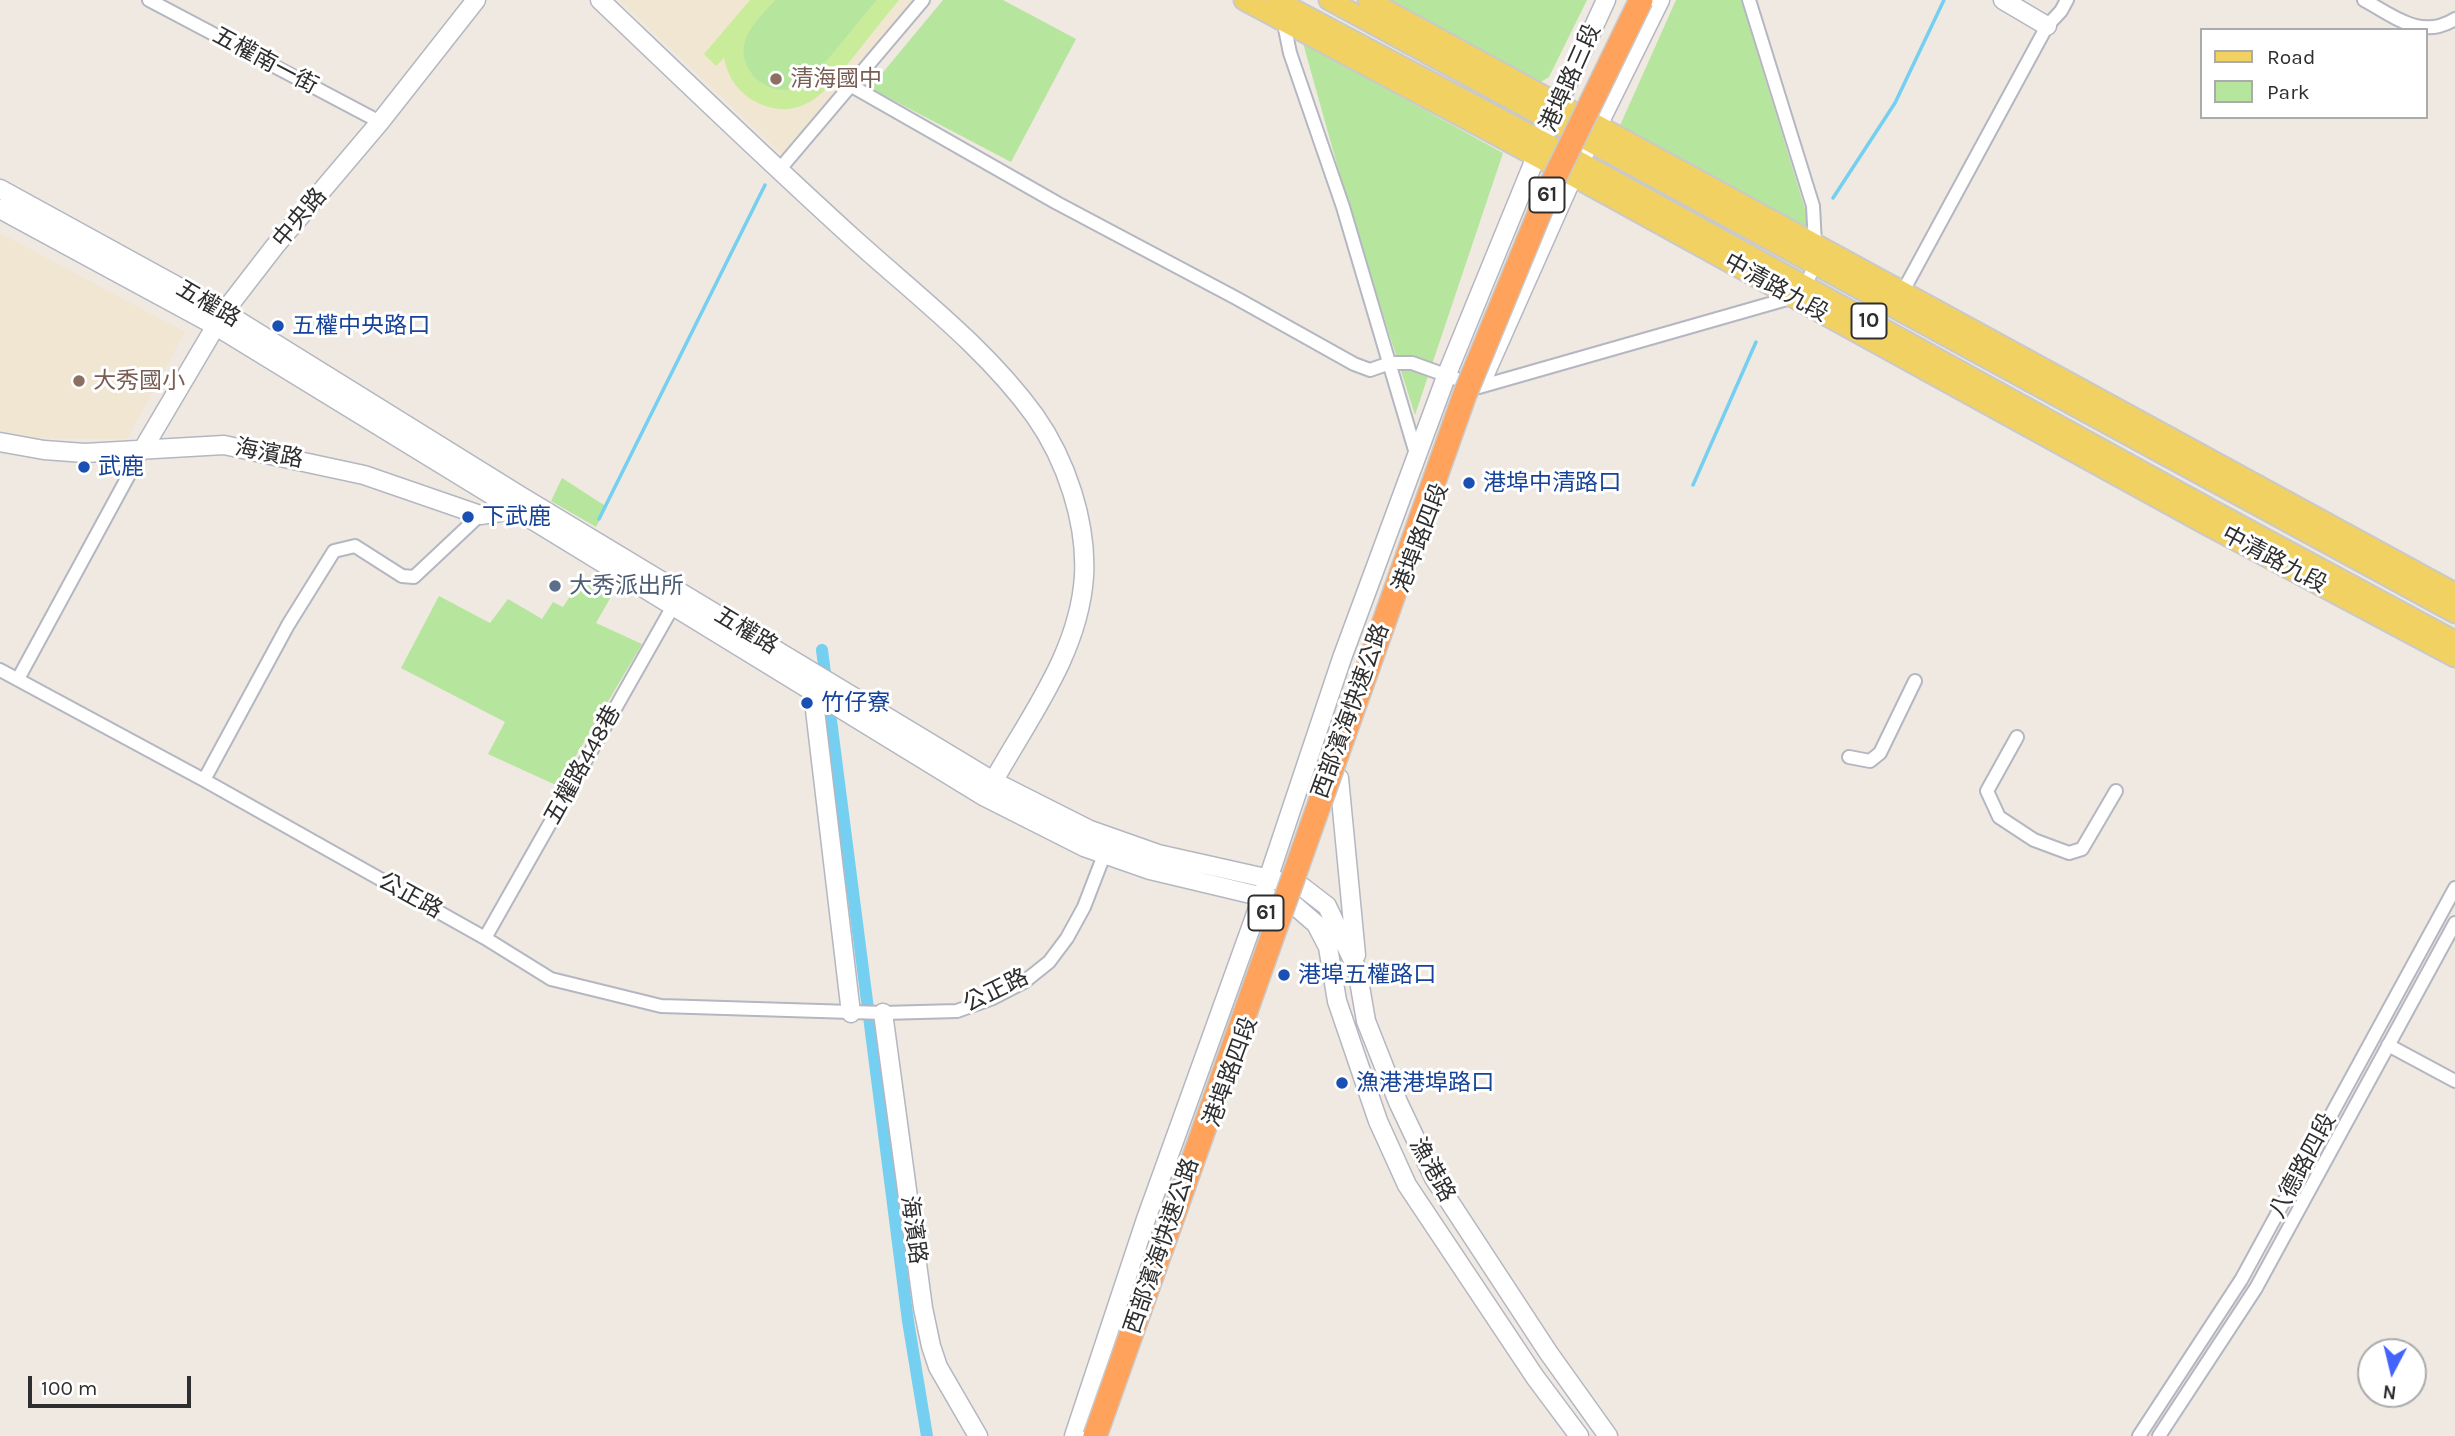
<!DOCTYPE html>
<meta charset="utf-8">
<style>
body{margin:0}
#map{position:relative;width:2455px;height:1436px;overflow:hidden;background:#efe9e1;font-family:Karla,sans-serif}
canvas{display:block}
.legend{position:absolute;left:2200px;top:28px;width:228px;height:91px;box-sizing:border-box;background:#fff;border:2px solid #ababab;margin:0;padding:9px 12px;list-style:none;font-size:21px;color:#2e2e2e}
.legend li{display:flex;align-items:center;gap:14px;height:35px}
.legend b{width:35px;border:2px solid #ababab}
.north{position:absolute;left:2357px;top:1338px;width:70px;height:70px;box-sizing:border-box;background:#fff;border:2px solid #ababab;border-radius:50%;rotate:187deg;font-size:19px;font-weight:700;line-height:28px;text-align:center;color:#2e2e2e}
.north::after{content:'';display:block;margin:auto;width:24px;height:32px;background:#4264fb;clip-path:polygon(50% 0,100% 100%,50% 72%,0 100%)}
.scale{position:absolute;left:28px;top:1376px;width:163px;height:32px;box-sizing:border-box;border:4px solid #2e2e2e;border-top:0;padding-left:9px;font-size:21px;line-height:24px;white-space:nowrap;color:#2e2e2e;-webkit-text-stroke:5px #fff;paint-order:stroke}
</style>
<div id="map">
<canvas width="2455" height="1436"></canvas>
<ul class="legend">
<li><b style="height:9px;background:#f2d163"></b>Road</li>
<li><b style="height:19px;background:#b6e59e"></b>Park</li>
</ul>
<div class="north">N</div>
<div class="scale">100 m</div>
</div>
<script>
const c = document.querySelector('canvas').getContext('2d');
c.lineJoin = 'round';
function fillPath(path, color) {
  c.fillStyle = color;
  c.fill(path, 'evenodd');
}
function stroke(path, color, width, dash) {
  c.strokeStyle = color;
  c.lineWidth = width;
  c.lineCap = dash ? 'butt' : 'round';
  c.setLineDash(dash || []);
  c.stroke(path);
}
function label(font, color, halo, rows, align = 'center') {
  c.font = font + ' Karla,"Noto Sans TC",sans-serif';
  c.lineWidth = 6;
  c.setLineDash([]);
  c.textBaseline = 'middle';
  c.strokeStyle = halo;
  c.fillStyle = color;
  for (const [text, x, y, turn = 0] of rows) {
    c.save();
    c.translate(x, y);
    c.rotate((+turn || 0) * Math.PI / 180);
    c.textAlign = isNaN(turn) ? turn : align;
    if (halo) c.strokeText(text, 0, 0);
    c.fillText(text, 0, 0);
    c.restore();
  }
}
const education = new Path2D(`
 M619,0H918L785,157Z
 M0,233L185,332L127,439L30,438L0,430Z`);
const green = new Path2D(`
 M775,0H877L812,79C804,84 797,89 787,90C761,93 736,65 745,40C750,25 765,11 775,0Z
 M943,0H1003L1076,39L1011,162L870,88Z
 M1387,0H1587L1549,77L1539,83Z
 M1676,0H1741L1813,235L1618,130Z
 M1303,43L1503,153L1415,415L1348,204Z
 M562,478L607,507L596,527L551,501Z
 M582,578L612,595L596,623L642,644L558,786L488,754L505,722L401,668L439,596L490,623L508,599L542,619L553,602L563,607Z`);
const pitch = new Path2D(`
 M750,0H775C765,11 750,25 745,40C736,65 761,93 787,90C797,89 804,84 812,79L877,0H899C884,18 869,37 855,55C829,87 805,124 758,103C739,94 728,78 724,58L716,66L704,54Z`);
const stream = new Path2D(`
 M1833,198L1895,103L1944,0
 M1693,485L1756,342
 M599,519L765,185`);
const canal = new Path2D(`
 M822,650L908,1321L927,1436`);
const street = new Path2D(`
 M149,0L380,122
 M2364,0C2395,17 2421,40 2455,19
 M1283,19L1290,53L1343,207L1417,457
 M850,85L1057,203L1236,298L1354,364L1370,370L1390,363H1412L1479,387L1794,297L1805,286L1816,263L1813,206L1749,0
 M779,170L923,0
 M1902,293L2047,26L2061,11L2067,0
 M0,670L204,780L485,938L551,979L661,1006L883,1013L957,1011L993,998L1024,982L1049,962L1067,938L1084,907L1111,837
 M18,679L143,449
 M2017,737L1987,791L1999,817L2034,840L2069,853L2082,849L2116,791
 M1849,757L1870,761L1880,753L1915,681
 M204,780L288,625L334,551L355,546L402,576L414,577L480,515
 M485,938L676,601
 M2388,1045L2455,1081
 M2139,1436L2241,1280L2455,888
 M2159,1436L2256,1288L2455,923`);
const secondary = new Path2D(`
 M600,0C684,80 768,161 854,239C916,295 986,348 1035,416C1066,460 1087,522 1084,576C1079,656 1025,722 988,791
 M2003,0L2047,26
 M0,189L224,312L522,497L993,781L1090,830L1158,854L1301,886L1327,906L1357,969L1366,1021L1398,1102L1434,1178L1548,1352L1608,1436
 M0,209L216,326L985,797L1084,847L1150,870L1293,904L1316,924L1328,947L1337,1001L1378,1121L1407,1185L1535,1377L1579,1436
 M1485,374L1573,176L1660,0
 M0,442L44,450L85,453L224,445L364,475L480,515L515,510
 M143,449L224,312L275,246L380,122L476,0
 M813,693L851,1013
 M1339,778L1356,955
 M883,1013L923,1308L931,1346L938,1367L978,1436
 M1074,1436L1146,1219L1262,897L1342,658L1447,374L1551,120L1606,0`);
const primary = new Path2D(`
 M1244,0L1573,176L2205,524L2455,657
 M1276,0L1542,141L2214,511L2455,641
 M1329,0L2455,613
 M1368,0L2455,593`);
const highwayBridge = new Path2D(`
 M1095,1436L1465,394L1551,185L1641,0`);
const markers = [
 [776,79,7,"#8d6e63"],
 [278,326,7,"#1a4fb4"],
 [79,381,7,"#8d6e63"],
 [84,467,7,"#1a4fb4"],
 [1469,483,7,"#1a4fb4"],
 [468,517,7,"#1a4fb4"],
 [555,586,7,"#5c6f8a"],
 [807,703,7,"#1a4fb4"],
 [1284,975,7,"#1a4fb4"],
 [1342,1083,7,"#1a4fb4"]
];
const shields = [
 [1547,195,35],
 [1869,321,35],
 [1266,913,35]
];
const shieldNames = [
 ["61",1547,195],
 ["10",1869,321],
 ["61",1266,913]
];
const streetNames = [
 ["五權南一街",265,61,28],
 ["港埠路三段",1571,78,-66],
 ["中央路",300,218,-50],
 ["中清路九段",1776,288,29],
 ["五權路",208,304,30],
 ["海濱路",269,454,11],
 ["港埠路四段",1421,538,-69],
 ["中清路九段",2274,560,28],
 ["五權路",746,631,31],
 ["西部濱海快速公路",1351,711,-70],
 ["五權路448巷",583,765,-61],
 ["公正路",410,896,29],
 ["公正路",996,991,-26],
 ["港埠路四段",1231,1072,-70],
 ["八德路四段",2303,1166,-62],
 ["漁港路",1432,1170,61],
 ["海濱路",913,1230,82],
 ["西部濱海快速公路",1162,1246,-71]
];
const educationNames = [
 ["清海國中",790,79],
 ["大秀國小",93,381]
];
const transitNames = [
 ["五權中央路口",292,326],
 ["武鹿",98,467],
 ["港埠中清路口",1483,483],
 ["下武鹿",482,517],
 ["竹仔寮",821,703],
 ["港埠五權路口",1298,975],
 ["漁港港埠路口",1356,1083]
];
const serviceNames = [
 ["大秀派出所",569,586]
];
fillPath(education, '#f0e6d1');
fillPath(green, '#b6e59e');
fillPath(pitch, '#c9ec9a');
stroke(stream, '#75cff0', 3.5);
stroke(canal, '#75cff0', 12);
stroke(street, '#b4b7c1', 16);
stroke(secondary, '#b4b7c1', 21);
stroke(primary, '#c9c9c9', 23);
stroke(street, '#fff', 12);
stroke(secondary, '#fff', 18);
stroke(primary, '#f2d163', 19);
stroke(highwayBridge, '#c9c9c9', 26, []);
stroke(highwayBridge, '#ffa35c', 23);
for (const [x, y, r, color] of markers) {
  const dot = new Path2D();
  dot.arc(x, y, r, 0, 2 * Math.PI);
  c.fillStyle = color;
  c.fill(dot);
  stroke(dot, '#fff', 2.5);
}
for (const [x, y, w] of shields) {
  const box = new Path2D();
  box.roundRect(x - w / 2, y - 17.5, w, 35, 5);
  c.fillStyle = '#fff';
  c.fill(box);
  stroke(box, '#2e2e2e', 2);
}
label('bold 21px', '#2e2e2e', null, shieldNames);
label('23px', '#2e2e2e', '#fff', streetNames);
label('23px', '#785e54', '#fff', educationNames, 'left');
label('23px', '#164399', '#fff', transitNames, 'left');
label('23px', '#4e5e75', '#fff', serviceNames, 'left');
</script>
